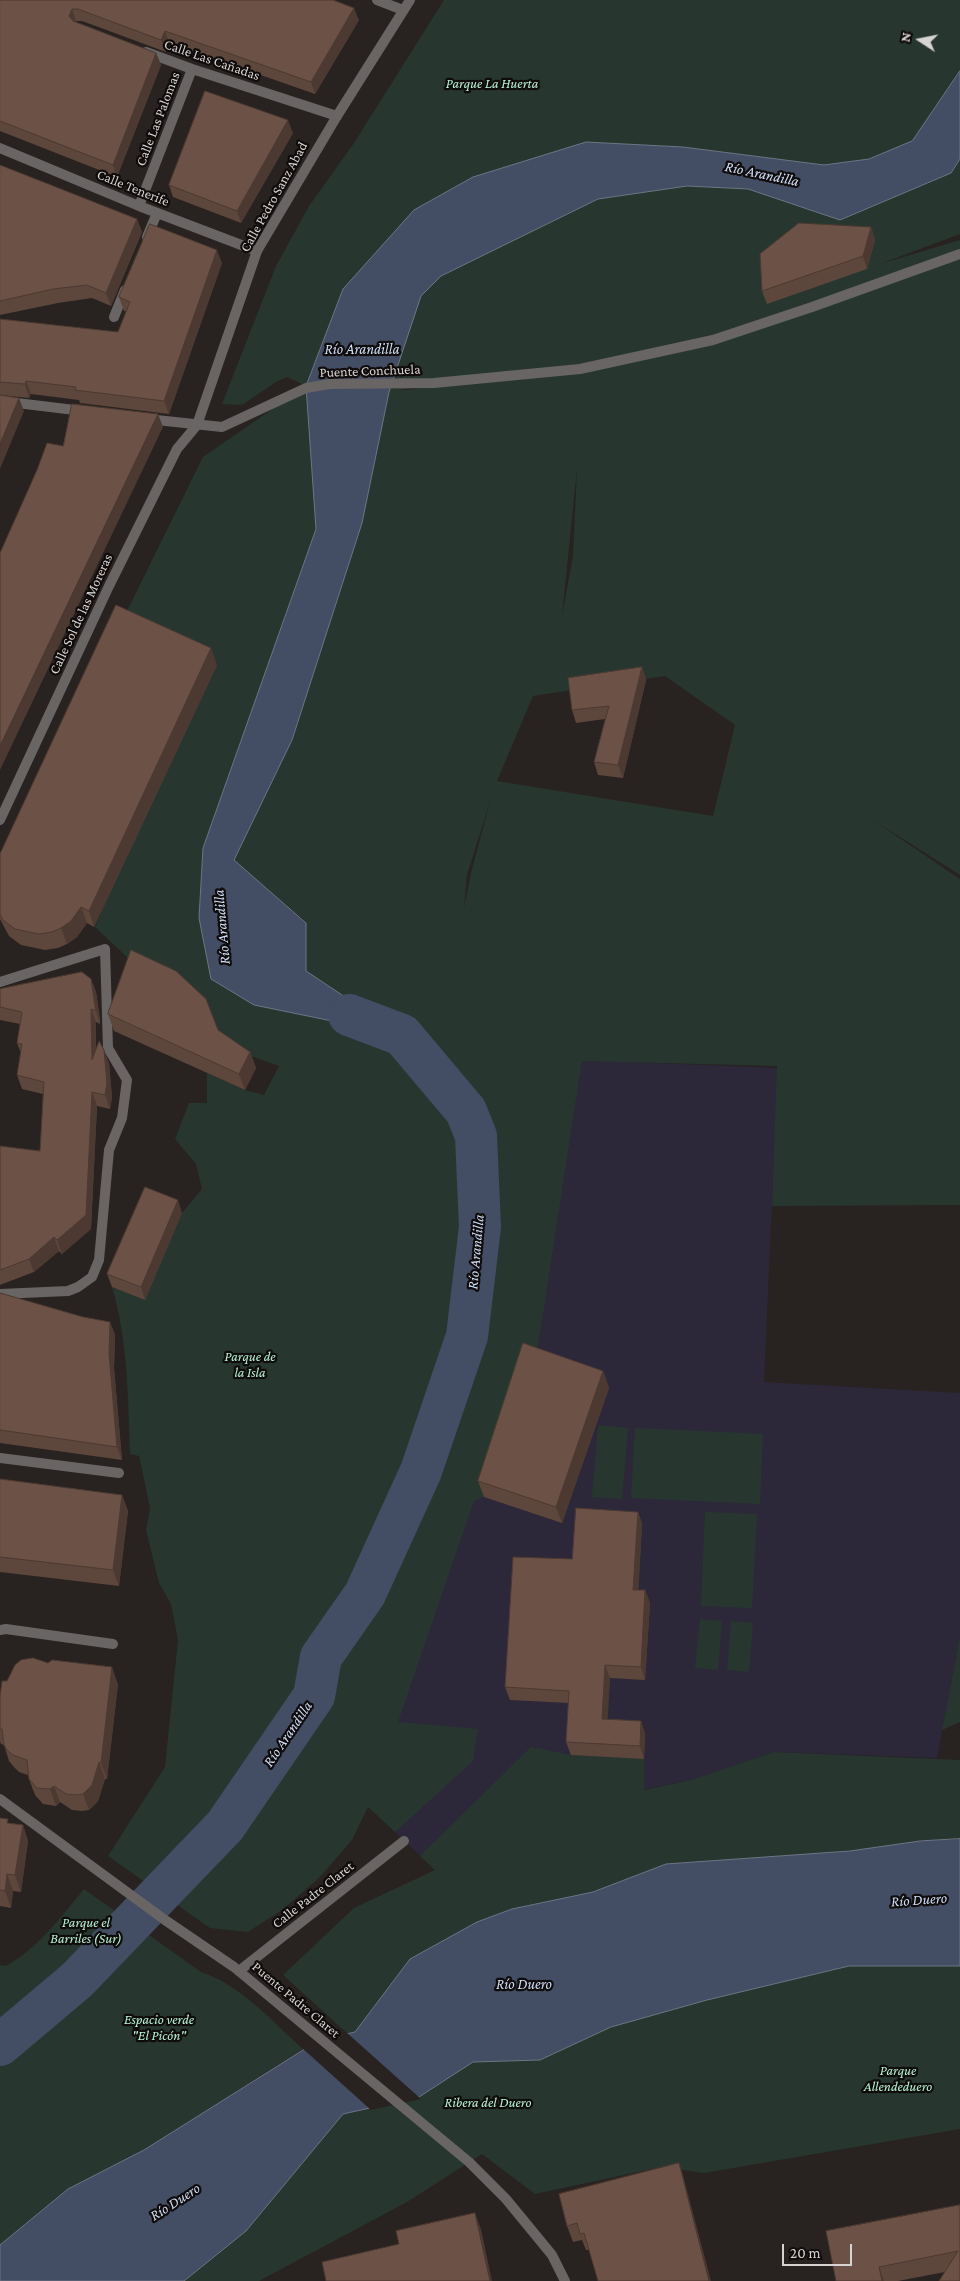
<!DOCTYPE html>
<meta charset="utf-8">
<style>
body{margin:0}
#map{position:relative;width:960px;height:2281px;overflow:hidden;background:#282220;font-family:"Crimson Pro",serif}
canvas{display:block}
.north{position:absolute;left:895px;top:15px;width:50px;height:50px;-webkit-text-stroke:4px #0f0c0b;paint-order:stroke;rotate:281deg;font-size:14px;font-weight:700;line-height:20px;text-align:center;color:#d7d3d2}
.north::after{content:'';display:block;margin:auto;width:18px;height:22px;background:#d7d3d2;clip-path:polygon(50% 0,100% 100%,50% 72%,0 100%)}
.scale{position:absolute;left:782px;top:2244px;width:70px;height:22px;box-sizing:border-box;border:2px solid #d7d3d2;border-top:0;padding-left:6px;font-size:15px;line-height:18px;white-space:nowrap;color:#d7d3d2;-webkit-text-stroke:4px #0f0c0b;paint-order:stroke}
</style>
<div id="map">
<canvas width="960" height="2281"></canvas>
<div class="north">N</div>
<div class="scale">20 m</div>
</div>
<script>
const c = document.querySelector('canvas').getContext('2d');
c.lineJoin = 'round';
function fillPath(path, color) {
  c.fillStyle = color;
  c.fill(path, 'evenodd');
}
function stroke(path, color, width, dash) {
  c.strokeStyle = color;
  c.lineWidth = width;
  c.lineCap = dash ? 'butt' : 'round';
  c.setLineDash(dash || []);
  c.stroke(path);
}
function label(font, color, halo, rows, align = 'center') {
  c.font = font + ' "Crimson Pro",serif';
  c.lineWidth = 4.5;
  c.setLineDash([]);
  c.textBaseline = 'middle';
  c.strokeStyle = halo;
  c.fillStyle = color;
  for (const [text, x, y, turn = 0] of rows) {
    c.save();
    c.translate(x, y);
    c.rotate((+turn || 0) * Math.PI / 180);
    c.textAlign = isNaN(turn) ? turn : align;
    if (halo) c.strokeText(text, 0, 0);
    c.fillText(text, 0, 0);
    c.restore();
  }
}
const education = new Path2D(`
 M582,1060L778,1068L764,1382L960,1393V1637L937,1758L774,1752L691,1780L578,1803L435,1870L368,1806L474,1500L484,1497L536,1361Z`);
const green = new Path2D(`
 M444,0H960V71L912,141L869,159L824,165L683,147L586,142L306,386L316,528L203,848L199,918L211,979L254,1005L305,971L306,922L234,860L292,740L362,523L389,392L421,296L441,276L598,199L687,186L748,189L840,220L951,173L960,159V234L880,264L960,240V875L873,820L960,879V1205L772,1206L777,1066L582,1061L536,1361L484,1497L474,1501L398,1722L478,1729L473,1761L395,1832L368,1807L352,1840L320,1877L282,1910L248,1932L210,1928L108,1856L165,1767L178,1640L171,1604L159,1583L146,1530L150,1508L139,1456L130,1454C128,1399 128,1340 112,1287L145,1299L182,1213L202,1189L196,1164L175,1139L189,1103H207V1073L245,1090L264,1095L279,1066L220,1045L95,927L105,903L122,621L203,457L306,386L287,377L276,382L242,405L222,404L276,266L309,206L354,143ZM523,376L397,391L434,383ZM577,469L573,556L562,616ZM665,676L735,725L713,816L497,781L533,696ZM490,802L471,873L464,908L467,875Z
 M598,1425L628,1428L622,1499L592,1497Z
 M635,1428L763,1434L760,1504L631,1498Z
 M705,1512L757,1514L752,1608L701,1606Z
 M700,1619L722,1621L718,1670L695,1668Z
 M731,1621L753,1623L749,1672L727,1670Z
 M960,1637V1722L942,1730Z
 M531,1747L571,1755L644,1759V1790L691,1780L774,1752L960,1760V1839L920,1841L850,1851L666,1864L593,1892L512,1909L410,1959L355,2032L348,2034L283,1975L354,1908L435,1870L420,1856Z
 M84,1889L201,1972C241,1985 273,2022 303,2049L144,2150L68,2189L0,2245V1965L6,1966C38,1948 60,1918 84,1889Z
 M850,1966H960V2129L704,2173L661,2167L535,2194L482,2154L407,2202L259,2281H184L246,2231L343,2114L419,2097L473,2062L540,2060L611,2027L707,2000Z`);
const water = new Path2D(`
 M960,71V159L951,173L840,220L748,189L687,186L598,199L441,276L421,296L389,392L362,523L292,740L234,860L306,923V971L402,1035L418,1056L342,1023L254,1005L211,979L199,918L203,848L316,529L306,386L343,289L414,210L473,177L586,142L683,147L824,165L869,159L912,141Z
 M960,1839V1966H849L707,2000L611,2027L540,2060L473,2062L419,2097L343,2114L246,2231L184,2281H0V2245L68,2189L144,2150L319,2040L355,2032L410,1959L477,1922L512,1909L593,1892L666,1864L850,1851L920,1841Z`);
const pier = new Path2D(`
 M346,2032L421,2099L371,2110L301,2047L318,2038Z`);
const river = new Path2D(`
 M0,2045L77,1980L225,1826L314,1696L321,1657L365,1594L421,1471L467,1336L480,1227L476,1136L466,1111L402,1035L349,1015`);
const minor = new Path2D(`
 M377,0L403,10
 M146,52L192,69L337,116
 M0,148L139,206L257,251
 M139,206L192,69
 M147,237L157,213
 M114,317L125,290
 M0,401L83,411
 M147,419L222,427L306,388L330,384L434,383L580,369L713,340L812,307L960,254
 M0,982L105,949L108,1048L127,1080L122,1118L109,1150L99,1260L92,1277L78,1287L68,1291L0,1294
 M0,1458L119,1473
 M0,1630L6,1629L113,1644
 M239,1971L404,1841`);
const tertiary = new Path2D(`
 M0,820L109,586L177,449L197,425L257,251L337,116L410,0
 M0,1799L165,1920L234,1967L469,2162L506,2199L552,2255L565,2281`);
const wall = new Path2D(`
 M0,0L359,20L315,94L169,43L166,52L82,21H76V22L156,53L161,65L117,177L0,131Z
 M293,133L241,223L173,197L169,185Z
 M0,165L137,219L142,232L111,306L92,298L58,303L0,315Z
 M871,227L875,240L867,269L767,304L762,291Z
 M222,263L169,414L80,403L79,400L31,394L29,398L0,395V319L118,332L126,311H124L119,297Z
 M217,665L94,927L87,923L77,937L67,944L58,948L45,950L21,945L9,936L0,919V854Z
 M642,667L646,680L623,778L598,775L594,762L605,719L576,723L572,710Z
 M91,979L96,992L100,1019V1024L96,1022V1049L109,1063L112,1097L110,1109L97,1106L91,1229L62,1254L59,1251L34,1272L0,1285V1146L40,1151L43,1094L22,1089L17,1075L21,1053L17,1043L20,1024L0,1020V989Z
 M108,1014L218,1030L250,1052L256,1068L245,1090L114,1031Z
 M182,1213L145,1300L112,1287L107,1274Z
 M0,1293L83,1317L110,1322L115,1335L114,1368L122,1460L0,1443Z
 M603,1371L609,1388L562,1523L484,1497L478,1481Z
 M0,1479L122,1495L128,1511L119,1586L0,1572Z
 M638,1512L642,1524L638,1590H645L650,1603L645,1680L610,1678L607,1719L641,1721L645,1734L644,1759L571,1755L566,1742L569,1703L510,1700L505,1687L572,1559Z
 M48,1663L118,1684L107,1779H105L98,1801L89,1810L82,1811L72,1810L60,1802L56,1806L43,1804L35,1795L29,1779L28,1775L19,1772L13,1766L9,1761L4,1745L1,1744L0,1741V1696Z
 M0,1818L9,1823L23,1825L28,1841L21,1892L13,1891L11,1908L0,1906Z
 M679,2163L684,2179L589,2250H586L582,2240L573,2242L567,2226Z
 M960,2205V2281L945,2272L898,2281H836Z`);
const shadedWall = new Path2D(`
 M354,8L359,20L315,94L311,82Z
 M72,9L76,21L73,28L69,16Z
 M165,31L169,43L166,52L161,40Z
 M156,53L161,65L117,177L113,165Z
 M288,120L293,133L241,223L237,211Z
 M137,219L142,232L111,306L106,293Z
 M871,227L875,240L867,269L863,256Z
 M217,250L222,263L169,414L164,401Z
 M26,381L31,394L29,398L25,384Z
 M19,398L24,411L0,469V444Z
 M158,414L163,427L0,770V746Z
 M211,648L217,665L94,927L89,911Z
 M642,667L646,680L623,778L618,765Z
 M81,907L87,923L77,937L67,944L61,928Z
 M91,979L96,992L100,1024L96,1011Z
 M91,1009L96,1022V1073L92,1060Z
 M104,1050L109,1063L112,1097L110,1109L105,1095Z
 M250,1052L256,1068L245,1090L239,1074Z
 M92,1092L97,1106L91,1229L62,1254L57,1240Z
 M178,1200L182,1213L145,1300L141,1287Z
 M54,1237L59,1251L34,1272L29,1259Z
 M110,1322L115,1335L114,1368L122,1460L117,1447L109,1354Z
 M603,1371L609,1388L562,1523L556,1507Z
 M122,1495L128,1511L119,1586L113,1570Z
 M638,1512L642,1524L638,1602L633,1590Z
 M645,1590L650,1603L645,1680L641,1667Z
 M605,1665L610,1678L607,1732L602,1719Z
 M112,1667L118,1684L107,1779L101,1763Z
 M641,1721L645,1734L644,1759L640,1746Z
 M99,1762L105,1779L98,1801L89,1810L83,1794Z
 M54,1786L60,1802L56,1806L50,1789Z
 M23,1825L28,1841L21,1892L15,1875Z
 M7,1874L13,1891L11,1908L5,1891Z
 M679,2163L684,2179L711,2281H709Z
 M475,2213L481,2229L492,2281H490Z
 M879,2267L884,2281H882Z`);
const building = new Path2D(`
 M0,0H333L354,8L311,82L165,31L161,40L78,9H72L69,16L73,21L156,53L113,165L0,121Z
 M205,91L288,120L237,211L169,185Z
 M0,165L137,219L106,293L87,285L53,289L0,301Z
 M799,223L871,227L863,256L762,291L760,254Z
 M150,224L217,250L164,401L75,390L76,387L26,381L25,384L0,382V319L118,332L130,302L119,297Z
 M0,395L19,398L0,444Z
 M72,404L158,414L0,746V553L37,470L47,443L63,446Z
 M116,605L211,648L89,911L81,907L71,921L61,928L52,932L39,934L15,929L3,920L0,914V854Z
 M642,667L618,765L594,762L609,706L572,710L568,678Z
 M131,950L176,971L206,999L218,1030L250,1052L239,1074L108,1014Z
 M82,972L91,979L95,1006L96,1011L91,1009L92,1060L99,1041L104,1050L107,1083L105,1095L92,1092L86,1215L57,1240L54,1237L29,1259L0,1270V1146L40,1151L44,1082L17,1075L22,1044L17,1043L22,1012L0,1007V989Z
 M145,1187L178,1200L141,1287L107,1274Z
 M0,1293L83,1317L110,1322L109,1354L117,1447L0,1430Z
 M523,1343L603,1371L556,1507L478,1481Z
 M0,1479L122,1495L113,1570L0,1557Z
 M576,1508L638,1512L633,1590H645L641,1667L605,1665L602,1719L641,1721L640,1746L566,1742L569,1691L505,1687L513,1557L572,1559Z
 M33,1658L48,1663L52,1660L112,1667L101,1763L99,1762L92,1785L83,1794L76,1795L66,1794L54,1786L50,1789L37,1788L29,1779L27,1760L13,1755L7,1750L4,1745L2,1729H0V1696L2,1681H7L15,1665L21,1660Z
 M0,1818L8,1819L7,1823L23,1825L15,1875L7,1874L5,1891L0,1890Z
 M679,2163L709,2281H598L584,2233L580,2234L577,2223L567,2226L559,2194Z
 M960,2205V2281H939L958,2251L879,2267L882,2281H836L826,2231Z
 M475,2213L490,2281H326L322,2262L399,2244L396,2231Z`);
const streetNames = [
 ["Calle Las Cañadas",212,60,19],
 ["Calle Las Palomas",158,119,-69],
 ["Calle Tenerife",133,188,22],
 ["Calle Pedro Sanz Abad",274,197,-61],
 ["Puente Conchuela",370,371,-2],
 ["Calle Sol de las Moreras",81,614,-65],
 ["Calle Padre Claret",313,1895,-38],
 ["Puente Padre Claret",296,2000,40]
];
const parkNames = [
 ["Parque La Huerta",492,84],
 ["Parque de",250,1357],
 ["la Isla",250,1373],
 ["Parque el",86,1923],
 ["Barriles (Sur)",86,1939],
 ["Espacio verde",159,2020],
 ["\"El Picón\"",159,2036],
 ["Parque",898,2071],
 ["Allendeduero",898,2087],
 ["Ribera del Duero",488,2103]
];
const waterNames = [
 ["Río Arandilla",762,174,12],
 ["Río Arandilla",362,349],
 ["Río Arandilla",222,927,-95],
 ["Río Arandilla",476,1252,-85],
 ["Río Arandilla",288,1734,-56],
 ["Río Duero",919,1900,-4],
 ["Río Duero",524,1984],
 ["Río Duero",175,2202,-33]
];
fillPath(education, '#2c2839');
fillPath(green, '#273730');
fillPath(water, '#434d64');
stroke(water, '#6f7585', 1);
fillPath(pier, '#282220');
stroke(river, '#434d64', 42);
stroke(minor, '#696564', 10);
stroke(tertiary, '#696564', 10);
fillPath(wall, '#5d463c');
fillPath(shadedWall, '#4c3931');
fillPath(building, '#6c5146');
stroke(building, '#4c3931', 1);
label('14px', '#d7d3d2', '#0f0c0b', streetNames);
label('italic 14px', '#b8f2d6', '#0f0c0b', parkNames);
label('italic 15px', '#d0defa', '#0f0c0b', waterNames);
</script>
